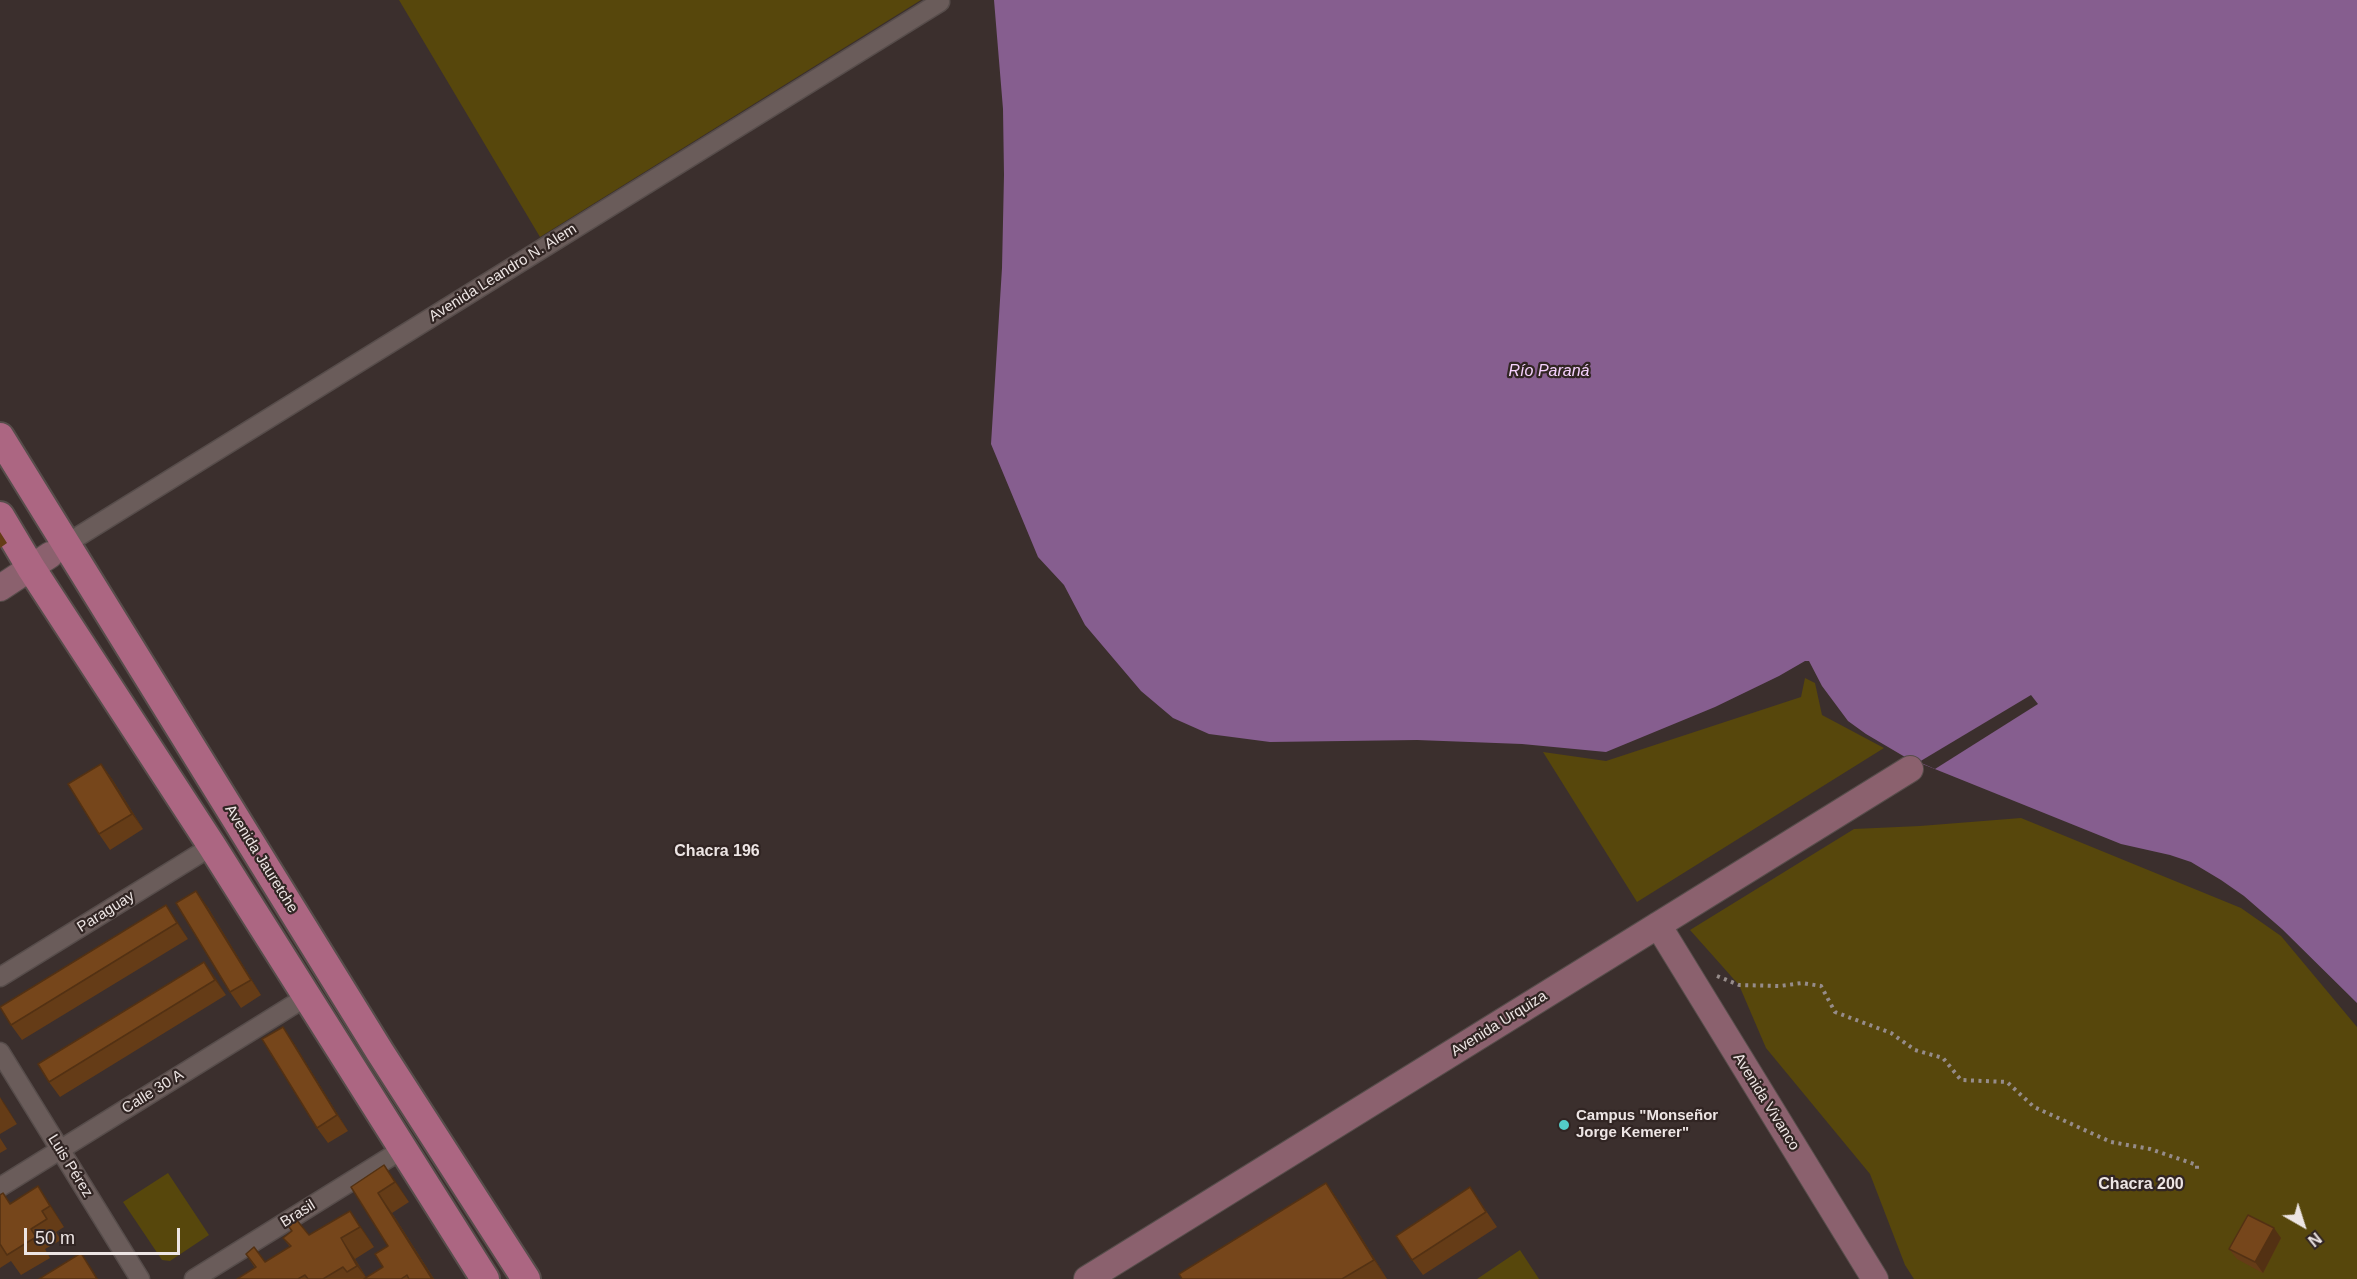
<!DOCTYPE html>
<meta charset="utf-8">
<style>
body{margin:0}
#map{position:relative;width:2357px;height:1279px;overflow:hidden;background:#3b2f2d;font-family:Helvetica,sans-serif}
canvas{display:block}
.north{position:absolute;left:2273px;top:1195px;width:60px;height:60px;-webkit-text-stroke:4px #312523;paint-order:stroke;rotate:141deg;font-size:16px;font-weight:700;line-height:24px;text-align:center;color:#ede5e4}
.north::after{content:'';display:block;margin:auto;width:21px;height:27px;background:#ede5e4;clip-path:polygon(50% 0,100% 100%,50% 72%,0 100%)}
.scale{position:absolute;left:24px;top:1228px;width:156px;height:27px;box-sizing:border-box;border:3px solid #ede5e4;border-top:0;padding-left:8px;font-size:18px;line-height:21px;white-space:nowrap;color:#ede5e4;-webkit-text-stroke:4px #312523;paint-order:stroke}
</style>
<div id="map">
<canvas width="2357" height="1279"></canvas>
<div class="north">N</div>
<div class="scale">50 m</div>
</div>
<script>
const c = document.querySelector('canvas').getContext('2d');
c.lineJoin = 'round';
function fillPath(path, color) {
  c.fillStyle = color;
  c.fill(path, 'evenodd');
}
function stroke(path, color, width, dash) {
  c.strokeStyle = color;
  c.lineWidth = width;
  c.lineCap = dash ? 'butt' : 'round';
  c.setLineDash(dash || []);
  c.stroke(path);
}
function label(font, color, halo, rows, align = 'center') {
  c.font = font + ' Helvetica,sans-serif';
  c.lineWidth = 4.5;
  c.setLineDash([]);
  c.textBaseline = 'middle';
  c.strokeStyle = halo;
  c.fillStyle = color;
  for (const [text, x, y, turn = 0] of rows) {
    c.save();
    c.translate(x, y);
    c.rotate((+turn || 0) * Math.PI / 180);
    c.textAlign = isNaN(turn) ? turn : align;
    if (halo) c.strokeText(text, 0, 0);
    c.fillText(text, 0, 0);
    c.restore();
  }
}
const green = new Path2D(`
 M399,0H921L540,237Z
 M1805,678L1815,683L1822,715L1884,748L1637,902L1543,752L1606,761L1801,697Z
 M2021,818L2241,908L2281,936L2357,1027V1279H1914L1905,1265L1870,1174L1766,1048L1739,985L1690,930L1854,829L1920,826Z
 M168,1173L209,1235L170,1261L162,1260L123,1202Z
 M1520,1250L1539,1279H1477Z`);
const water = new Path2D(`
 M994,0H2357V1003L2282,929L2244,896L2221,880L2191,862L2170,855L2121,844L1905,757L1866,734L1848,721L1822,686L1809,661H1805L1779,676L1715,707L1606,752L1522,744L1417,740L1270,742L1209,734L1173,718L1141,691L1085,625L1064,585L1038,557L991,444L1002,268L1004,175L1003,109Z`);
const pier = new Path2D(`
 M2031,695L2038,704L1935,769L1919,762Z`);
const path = new Path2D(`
 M1717,976L1739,985L1780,986L1802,983L1821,986L1835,1012L1891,1033L1915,1050L1943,1058L1961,1080L2007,1082L2034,1107L2111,1142L2150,1149L2197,1165V1172`);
const minor = new Path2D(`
 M66,544L940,2
 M0,977L212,846
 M0,1052L140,1279
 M0,1187L306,997
 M194,1279L403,1149`);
const secondary = new Path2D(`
 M0,588L50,555
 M1658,925L1875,1279
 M1087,1279L1910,769`);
const primary = new Path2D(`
 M0,437L380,1052L526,1279
 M0,516L31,568L212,846L485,1279`);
const wall = new Path2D(`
 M0,532L7,543L0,548Z
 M101,764L112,779L143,829L110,850L99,834Z
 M166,905L188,939L22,1040L11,1025Z
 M207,906L261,995L241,1008L230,992Z
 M204,962L226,995L60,1097L49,1082Z
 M293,1042L348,1131L328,1143L317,1128Z
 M0,1097L17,1124L0,1134Z
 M0,1138L7,1149L0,1153Z
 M384,1165L409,1202L392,1213L434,1279H237L255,1268L246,1254L265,1262L290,1247L283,1238L291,1231L287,1224L309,1235L350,1211L374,1247L355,1259L366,1277L383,1267L388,1246L351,1187Z
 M1326,1183L1340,1203L1387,1279H1182Z
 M38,1186L64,1227L56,1232L61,1240L45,1249L50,1258L21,1275L11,1261L0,1268V1195L11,1203Z
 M1470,1187L1497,1227L1423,1275L1412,1260Z
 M2281,1238L2263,1273L2237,1259L2229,1249Z`);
const shadedWall = new Path2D(`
 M101,764L112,779L143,829L132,814Z
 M196,891L207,906L261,995L251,980Z
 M166,905L177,921L188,939L177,923Z
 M204,962L215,977L226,995L215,980Z
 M283,1027L293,1042L348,1131L337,1115Z
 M0,1097L5,1104L17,1124L3,1103Z
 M384,1165L399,1186L409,1202L395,1182Z
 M1326,1183L1340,1203L1387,1279L1374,1260Z
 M38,1186L52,1207L64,1227L50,1206Z
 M378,1193L392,1213L434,1279H432Z
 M350,1211L364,1231L374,1247L360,1227Z
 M2274,1228L2281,1238L2263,1273L2255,1262Z
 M341,1238L355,1259L367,1279L357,1266Z
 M81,1253L92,1269L98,1279H97Z`);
const building = new Path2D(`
 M101,764L132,814L99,834L68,784Z
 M196,891L251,980L230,992L176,903Z
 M166,905L177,923L11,1025L0,1007Z
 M204,962L215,980L49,1082L38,1064Z
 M283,1027L337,1115L317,1128L262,1039Z
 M384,1165L395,1182L378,1193L432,1279H409L407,1275L401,1279H364L383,1267L375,1254L388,1246L351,1187Z
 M1326,1183L1374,1260L1342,1279H1182L1179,1274Z
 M38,1186L50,1206L42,1211L47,1219L31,1229L36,1237L7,1255L0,1244V1195L3,1193L10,1204Z
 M1470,1187L1486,1212L1412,1260L1396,1236Z
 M350,1211L360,1227L341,1238L357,1266L347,1272L343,1267L323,1279H308L305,1275L298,1279H237L256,1267L246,1254L254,1247L265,1262L291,1246L283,1238L292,1231L287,1224L295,1218L309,1235Z
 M2248,1215L2274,1228L2255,1262L2229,1249Z
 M81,1253L97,1279H39Z`);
const markers = [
 [1564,1125,6,"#53cdc9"]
];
const streetNames = [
 ["Avenida Leandro N. Alem",503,273,-32],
 ["Avenida Jauretche",261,859,58],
 ["Paraguay",106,912,-32],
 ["Avenida Urquiza",1499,1024,-32],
 ["Calle 30 A",153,1092,-32],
 ["Avenida Vivanco",1766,1102,58],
 ["Luis Pérez",70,1166,58],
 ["Brasil",298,1214,-32]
];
const poiNames = [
 ["Campus \"Monseñor",1576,1116],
 ["Jorge Kemerer\"",1576,1133]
];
const waterNames = [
 ["Río Paraná",1549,372]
];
const neighbourhoodNames = [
 ["Chacra 196",717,852],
 ["Chacra 200",2141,1185]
];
fillPath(green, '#57470c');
fillPath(water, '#865e8f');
fillPath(pier, '#3b2f2d');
stroke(minor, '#574d4b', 21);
stroke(secondary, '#574d4b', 28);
stroke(primary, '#574d4b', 32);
stroke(path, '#968c8a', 4, [3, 4.5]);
stroke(minor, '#6a5c5a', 18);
stroke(secondary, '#8b616e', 26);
stroke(primary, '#ac6682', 28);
fillPath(wall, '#653c17');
fillPath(shadedWall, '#533113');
fillPath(building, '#76461b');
stroke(building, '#533113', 1.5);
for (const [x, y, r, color] of markers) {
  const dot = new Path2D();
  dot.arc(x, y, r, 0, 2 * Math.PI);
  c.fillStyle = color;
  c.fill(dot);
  stroke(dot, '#312523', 2);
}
label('15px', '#ede5e4', '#312523', streetNames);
label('bold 15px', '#ede5e4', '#312523', poiNames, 'left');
label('italic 16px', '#f6d2fe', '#312523', waterNames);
label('bold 16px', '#ede5e4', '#312523', neighbourhoodNames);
</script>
